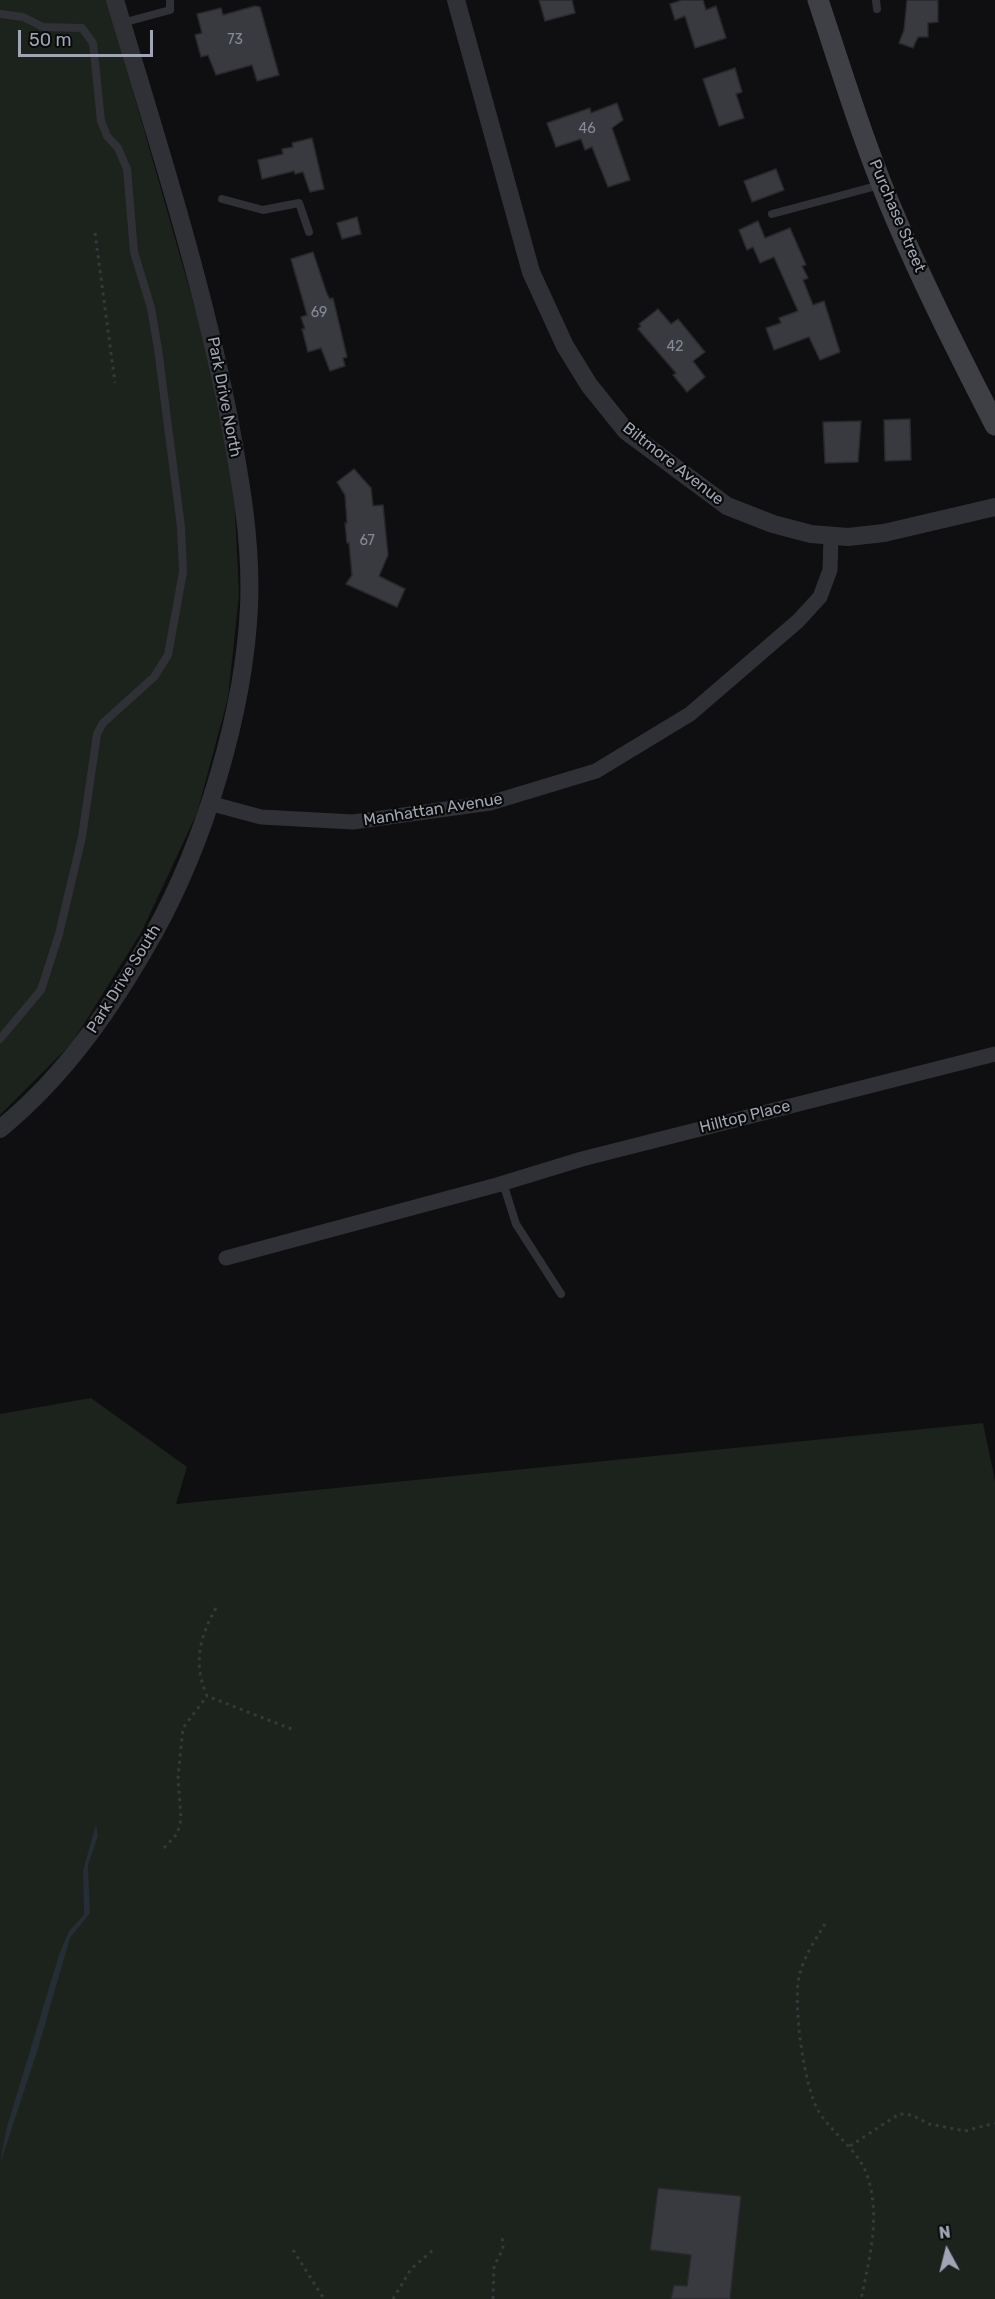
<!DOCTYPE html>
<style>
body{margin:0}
#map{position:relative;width:995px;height:2299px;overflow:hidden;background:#0f0f11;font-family:Rubik,sans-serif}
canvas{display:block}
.north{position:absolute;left:917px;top:2221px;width:60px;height:60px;-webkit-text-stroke:4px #0a0a0b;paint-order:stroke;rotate:353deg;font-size:16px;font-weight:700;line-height:24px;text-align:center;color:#9fa5b3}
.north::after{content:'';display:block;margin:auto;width:21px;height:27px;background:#9fa5b3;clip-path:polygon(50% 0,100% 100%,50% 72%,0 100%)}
.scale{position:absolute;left:18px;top:30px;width:135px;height:27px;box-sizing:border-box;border:3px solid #9fa5b3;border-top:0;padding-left:8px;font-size:18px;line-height:21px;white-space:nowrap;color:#9fa5b3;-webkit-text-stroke:4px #0a0a0b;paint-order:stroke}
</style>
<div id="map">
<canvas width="995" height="2299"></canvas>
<div class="north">N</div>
<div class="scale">50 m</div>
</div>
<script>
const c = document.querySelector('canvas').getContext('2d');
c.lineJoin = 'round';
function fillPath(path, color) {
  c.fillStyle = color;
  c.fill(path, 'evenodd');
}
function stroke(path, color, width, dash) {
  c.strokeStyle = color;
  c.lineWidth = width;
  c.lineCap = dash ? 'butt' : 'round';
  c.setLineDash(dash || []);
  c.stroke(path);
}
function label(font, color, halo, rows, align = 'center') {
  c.font = font + ' Rubik,sans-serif';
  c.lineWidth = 4.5;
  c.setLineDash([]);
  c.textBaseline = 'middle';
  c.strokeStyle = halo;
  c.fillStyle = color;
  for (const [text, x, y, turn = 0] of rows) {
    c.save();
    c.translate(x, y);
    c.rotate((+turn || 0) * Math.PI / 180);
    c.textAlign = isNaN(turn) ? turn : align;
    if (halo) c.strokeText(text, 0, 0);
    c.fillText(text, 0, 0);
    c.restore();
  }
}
const green = new Path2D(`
 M0,0H107L210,361L234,490L239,595L228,698L197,813L142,931L72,1043L0,1115Z
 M91,1398L187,1467L176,1504L983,1423L995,1481V2299H0V1414Z`);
const water = new Path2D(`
 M96,1824L98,1836L88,1865L90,1913L70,1938L37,2052L0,2164L6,2130L59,1955L69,1931L84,1915L83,1871Z`);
const building = new Path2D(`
 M539,0H572L575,13L545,21Z
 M682,0H703L706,10L716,6L726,38L695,48L685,16L675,20L670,4Z
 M907,0H938V22L928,23V37H918L913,48L899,43L904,30Z
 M255,6L260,7L279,75L257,81L252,65L216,75L208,55L201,57L195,35L202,33L197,14L221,8L223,15Z
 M735,68L742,92L736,94L744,118L719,126L703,79Z
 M617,103L623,120L612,128L630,180L608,187L592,147L585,150L581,139L556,147L547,123L590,108L591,113Z
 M312,138L324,189L310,192L303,172L295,174L294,171L262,179L258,160L283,154L282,149L293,147L292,143Z
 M776,169L784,190L752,202L744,181Z
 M357,217L361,234L342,239L337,223Z
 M758,221L765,238L790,228L806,265L802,266L808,278L803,280L813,305L824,301L840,352L820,360L809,337L774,350L766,328L781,323L779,318L798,311L774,257L760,263L753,247L747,250L739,230Z
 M313,252L327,294L330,299L333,298L347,357L343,358L345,366L330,371L321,348L308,352L302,329H305L301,317L307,315L291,259Z
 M658,309L671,324L678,319L705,352L693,361L705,377L687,392L673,375L676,373L638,329L641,326L639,324Z
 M910,419L911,460L885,461L884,420Z
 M861,421L858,462L825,463L823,422Z
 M354,469L371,488L373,506L383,505L388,555L379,576L405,589L397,607L346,584L352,575L349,543H347L345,523H347L345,495L337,482Z
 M658,2188L741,2196L730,2299H671L674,2285L687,2286L691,2255L650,2250Z`);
const path = new Path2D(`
 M95,233L115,383
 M216,1608C199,1638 193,1664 207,1696L294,1730
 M164,1848L177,1834L181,1820L178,1777L183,1728L207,1696
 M825,1924C815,1940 803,1958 799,1977C793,2005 804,2088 819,2112C835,2137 861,2151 869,2181C880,2221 869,2260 861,2299
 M850,2146L899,2114L912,2115L929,2124L965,2131L995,2123
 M293,2250L324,2299
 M393,2299L411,2269L433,2250
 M493,2299L494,2266L503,2249L502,2235`);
const service = new Path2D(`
 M876,0L877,9
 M0,14L23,17L43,27L82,28L93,43L101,121L107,136L118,148L127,169L134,252L151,308L158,349L181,527L183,572L168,655L154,677L103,723L97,734L82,837L59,934L41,990L0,1039
 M122,23L170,10V0
 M222,199L263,210L299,203L309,232
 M772,214L880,185
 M503,1183L516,1224L561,1294`);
const minor = new Path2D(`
 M209,803L261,817L353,822L490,803L596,771L690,714L798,621L820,597L830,570L831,536
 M226,1258L497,1185L582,1159L995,1054`);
const tertiary = new Path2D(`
 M456,0L531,272L565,346L589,385L626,431L727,506L773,524L811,534L848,537L884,533L995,507
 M0,1129C66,1075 113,1006 154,933C205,841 244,712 249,607C252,541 240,477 228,413C200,273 156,137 115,0`);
const secondary = new Path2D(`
 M818,0C843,75 866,151 898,224C927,292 961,358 995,425`);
const numberNames = [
 ["73",235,40],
 ["46",587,129],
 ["69",319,313],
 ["42",675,347],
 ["67",367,541]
];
const streetNames = [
 ["Purchase Street",897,216,67],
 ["Park Drive North",224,397,79],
 ["Biltmore Avenue",673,464,38],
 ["Manhattan Avenue",433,810,-9],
 ["Park Drive South",124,979,-58],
 ["Hilltop Place",745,1117,-14]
];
fillPath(green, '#1b231c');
fillPath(water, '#252d35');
fillPath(building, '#383a3f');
stroke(building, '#29292d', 1.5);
stroke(path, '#36383d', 3, [3, 4.5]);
stroke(service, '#303136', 8);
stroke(minor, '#303136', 15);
stroke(tertiary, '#303136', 18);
stroke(secondary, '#3e4046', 21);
label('14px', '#858a96', null, numberNames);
label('16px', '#9fa5b3', '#0a0a0b', streetNames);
</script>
